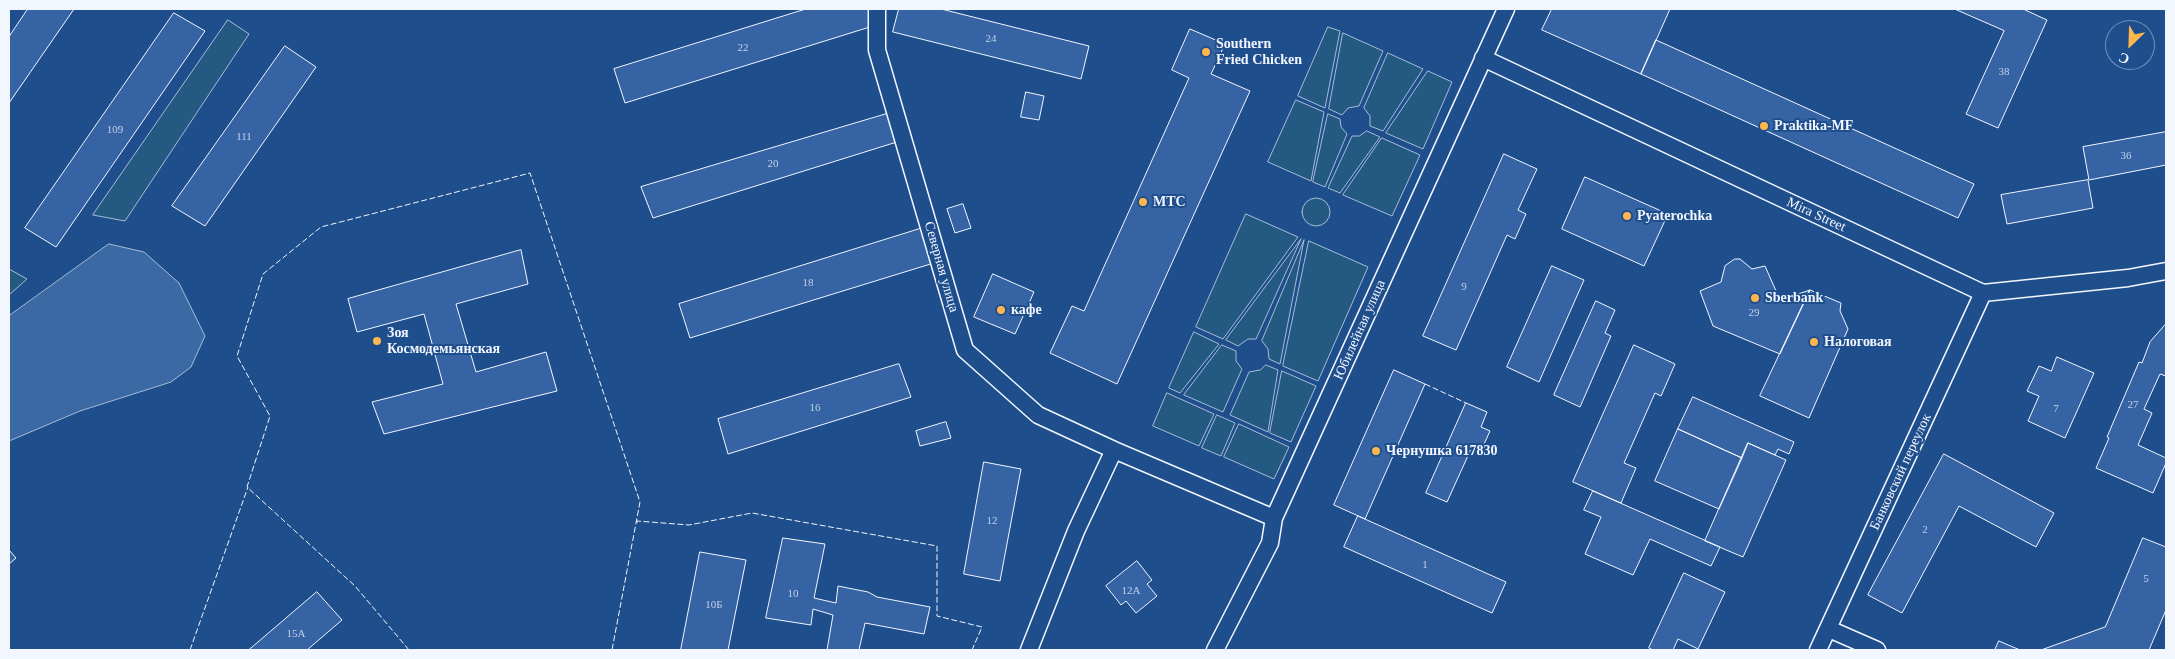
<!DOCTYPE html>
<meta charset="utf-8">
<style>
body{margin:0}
#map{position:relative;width:2175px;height:659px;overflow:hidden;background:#1f4e8c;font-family:Georgia,serif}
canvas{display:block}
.frame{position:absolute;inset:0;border:10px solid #f2f6ff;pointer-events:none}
.north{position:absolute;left:2105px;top:20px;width:50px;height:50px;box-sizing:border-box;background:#1f4e8c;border:1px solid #7391ba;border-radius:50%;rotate:204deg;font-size:14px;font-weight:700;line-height:20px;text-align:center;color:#f2f6ff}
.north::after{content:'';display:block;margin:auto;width:18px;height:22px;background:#ffb74d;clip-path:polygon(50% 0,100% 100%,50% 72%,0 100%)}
</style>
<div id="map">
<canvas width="2175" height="659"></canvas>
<div class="frame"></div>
<div class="north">С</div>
</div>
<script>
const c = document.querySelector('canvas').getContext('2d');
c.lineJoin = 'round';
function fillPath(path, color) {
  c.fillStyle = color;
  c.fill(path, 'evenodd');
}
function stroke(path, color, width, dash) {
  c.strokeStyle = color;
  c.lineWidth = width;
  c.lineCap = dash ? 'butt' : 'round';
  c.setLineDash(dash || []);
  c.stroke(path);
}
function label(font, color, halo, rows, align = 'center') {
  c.font = font + ' Georgia,serif';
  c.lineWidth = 4;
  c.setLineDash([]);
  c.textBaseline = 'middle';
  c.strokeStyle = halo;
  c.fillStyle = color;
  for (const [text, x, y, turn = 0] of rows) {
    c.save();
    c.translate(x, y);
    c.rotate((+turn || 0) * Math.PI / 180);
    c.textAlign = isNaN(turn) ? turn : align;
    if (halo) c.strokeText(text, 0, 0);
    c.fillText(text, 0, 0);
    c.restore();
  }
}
const green = new Path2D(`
 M228,20L249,34L125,221L93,215Z
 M1328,27L1340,31L1325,108L1298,96Z
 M1343,33L1383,51L1359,106L1348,108L1342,115L1329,109Z
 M1388,53L1423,69L1383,131L1370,126V116L1364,108Z
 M1428,71L1452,82L1423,149L1386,133Z
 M1296,100L1324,112L1311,181L1268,162Z
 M1328,114L1340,119L1341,127L1347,134L1325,187L1313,182Z
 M1367,131L1380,137L1340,193L1328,188L1352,136H1359Z
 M1382,138L1420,155L1392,216L1343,195Z
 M1302 212a14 14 0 1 1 28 0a14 14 0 1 1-28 0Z
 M1246,214L1298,237L1223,339L1196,327Z
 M1301,239L1256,339H1248L1238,346L1226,340Z
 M1304,240L1280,364L1269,359L1268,349L1262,341Z
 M1309,241L1368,267L1318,381L1283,366Z
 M9,269L27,279L9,295Z
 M1194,332L1219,344L1180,393L1169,388Z
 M1222,345L1236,351V361L1242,369L1223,412L1184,395Z
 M1266,365L1278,370L1268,432L1230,415L1249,372L1260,370Z
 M1282,371L1316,386L1291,442L1270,433Z
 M1167,393L1214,414L1199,446L1153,426Z
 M1217,415L1235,423L1221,456L1202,448Z
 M1239,424L1289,447L1274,479L1224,457Z`);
const water = new Path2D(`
 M109,244L144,252L179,283L205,336L191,367L171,382L80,411L9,441V316Z`);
const building = new Path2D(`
 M28,9H74L9,103V37Z
 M806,9H869L873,26L625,103L614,69Z
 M899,9H941L1089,46L1081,79L893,32Z
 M1552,9H1670L1641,74L1542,30Z
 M1955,9H2023L2047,20L1998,128L1966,114L2004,31Z
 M174,13L205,31L56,247L25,228Z
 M1190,29L1225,44L1211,74L1250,91L1117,384L1050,353L1072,306L1084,311L1189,78L1172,70Z
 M1656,40L1974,184L1958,218L1641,74Z
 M285,46L316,67L205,226L172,206Z
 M1026,92L1044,96L1039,120L1021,117Z
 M890,113L900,141L653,218L641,187Z
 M2166,132V165L2089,180L2083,147Z
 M1504,154L1537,169L1518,210L1526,214L1515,239L1507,235L1456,350L1423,336Z
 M1585,177L1668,214L1644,266L1562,229Z
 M2088,180L2093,208L2007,224L2001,195Z
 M963,204L971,228L955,233L947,209Z
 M926,227L937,262L690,338L679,304Z
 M521,250L528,284L456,304L476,372L546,352L557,391L384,434L372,402L443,384L424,314L357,332L348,299Z
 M1735,259H1740L1752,269L1765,266L1780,300L1810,290L1780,354L1713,326L1700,291L1721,282L1725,266Z
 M1552,266L1584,280L1539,382L1507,367Z
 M993,274L1034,292L1015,334L974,317Z
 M1810,290L1841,303L1840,311L1848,329L1809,418L1760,396Z
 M1596,301L1615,310L1605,333L1611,336L1580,407L1554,395Z
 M2166,324V376L2160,374L2144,409L2152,413L2138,445L2166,458V463L2153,493L2096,468L2109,438L2107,437L2139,362L2142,363L2150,342Z
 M1634,345L1675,364L1661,396L1655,393L1624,463L1636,468L1621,503L1573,482Z
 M2057,357L2094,373L2065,438L2028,421L2039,396L2027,391L2039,366L2051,371Z
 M899,364L911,397L728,454L718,419Z
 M1394,370L1425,384L1365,519L1334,505Z
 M1693,397L1794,442L1789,454L1778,449L1775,455L1748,443L1742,458L1678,429Z
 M1466,403L1487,412L1481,427L1490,431L1480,453L1471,449L1447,502L1426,493Z
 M946,422L951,438L920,446L916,431Z
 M1678,429L1742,458L1719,509L1655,481Z
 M1748,443L1786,460L1743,557L1705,541Z
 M1944,454L2054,513L2036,547L1959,506L1902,613L1868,595Z
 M984,462L1021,469L1000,581L964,574Z
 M1593,491L1720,547L1711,566L1650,539L1633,575L1585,554L1601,517L1584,510Z
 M1358,516L1506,582L1492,613L1344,547Z
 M783,538L825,544L814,598L836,603L838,586L868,592L877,597L930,607L924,634L865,623L859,650H827L833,615L813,609L811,625L766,618Z
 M2143,538L2166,547V610L2149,650H2041L2105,627Z
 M9,550L16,558L9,564Z
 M700,552L746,560L728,650H681Z
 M1137,561L1152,580L1147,584L1157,596L1136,613L1126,601L1121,605L1106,586Z
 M1684,573L1725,592L1698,649L1678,639L1673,650H1653L1649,648Z
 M317,592L342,620L307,650H249Z
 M1999,641L2020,650H1995Z`);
const street = new Path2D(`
 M877,9V50L965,350L1038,415L1114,450L1274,518
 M1483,58L1983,293L2128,278L2166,271
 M1829,629L1877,650
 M1029,650L1076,531L1114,450
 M1215,650L1270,543L1274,518L1506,9
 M1818,650L1983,293`);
const fence = new Path2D(`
 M1425,384L1466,403
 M637,523V521L689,525L752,513L937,546V616L982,627L972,650
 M190,650L248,487
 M409,650L355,586L247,487L270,416L237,356L263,274L321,227L530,173L640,502L612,650`);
const markers = [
 [1206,52,5,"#ffb74d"],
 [1764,126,5,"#ffb74d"],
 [1143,202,5,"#ffb74d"],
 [1627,216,5,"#ffb74d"],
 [1755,298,5,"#ffb74d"],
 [1001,310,5,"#ffb74d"],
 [377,341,5,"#ffb74d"],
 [1814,342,5,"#ffb74d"],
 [1376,451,5,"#ffb74d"]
];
const numberNames = [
 ["24",991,39],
 ["22",743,48],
 ["38",2004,72],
 ["109",115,130],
 ["111",244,137],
 ["36",2126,156],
 ["20",773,164],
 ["18",808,283],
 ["9",1464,287],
 ["29",1754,313],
 ["27",2133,405],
 ["16",815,408],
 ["7",2056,409],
 ["12",992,521],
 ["2",1925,530],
 ["1",1425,565],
 ["5",2146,579],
 ["12А",1131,591],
 ["10",793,594],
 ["10Б",714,605],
 ["15А",296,634]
];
const poiNames = [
 ["Southern",1216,44],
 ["Fried Chicken",1216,60],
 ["Praktika-MF",1774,126],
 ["МТС",1153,202],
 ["Pyaterochka",1637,216],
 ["Sberbank",1765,298],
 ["кафе",1011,310],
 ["Зоя",387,333],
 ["Космодемьянская",387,349],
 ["Налоговая",1824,342],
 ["Чернушка 617830",1386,451]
];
const streetNames = [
 ["Mira Street",1816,215,25],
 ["Северная улица",941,267,74],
 ["Юбилейная улица",1360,330,-66],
 ["Банковский переулок",1901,472,-65]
];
fillPath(green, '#245a82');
stroke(green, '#a8bbd7', 1);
fillPath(water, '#3b69a3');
stroke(water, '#a8bbd7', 1);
fillPath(building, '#3563a3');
stroke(building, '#f2f6ff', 1);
stroke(street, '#f2f6ff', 19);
stroke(street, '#1f4e8c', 16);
stroke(fence, '#f2f6ff', 1, [6, 2.5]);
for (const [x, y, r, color] of markers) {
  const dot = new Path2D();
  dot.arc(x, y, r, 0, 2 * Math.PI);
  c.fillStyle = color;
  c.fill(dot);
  stroke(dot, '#1f4e8c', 2);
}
label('11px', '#c3d1e8', null, numberNames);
label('bold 14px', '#f2f6ff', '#1f4e8c', poiNames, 'left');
label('14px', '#f2f6ff', '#1f4e8c', streetNames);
</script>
